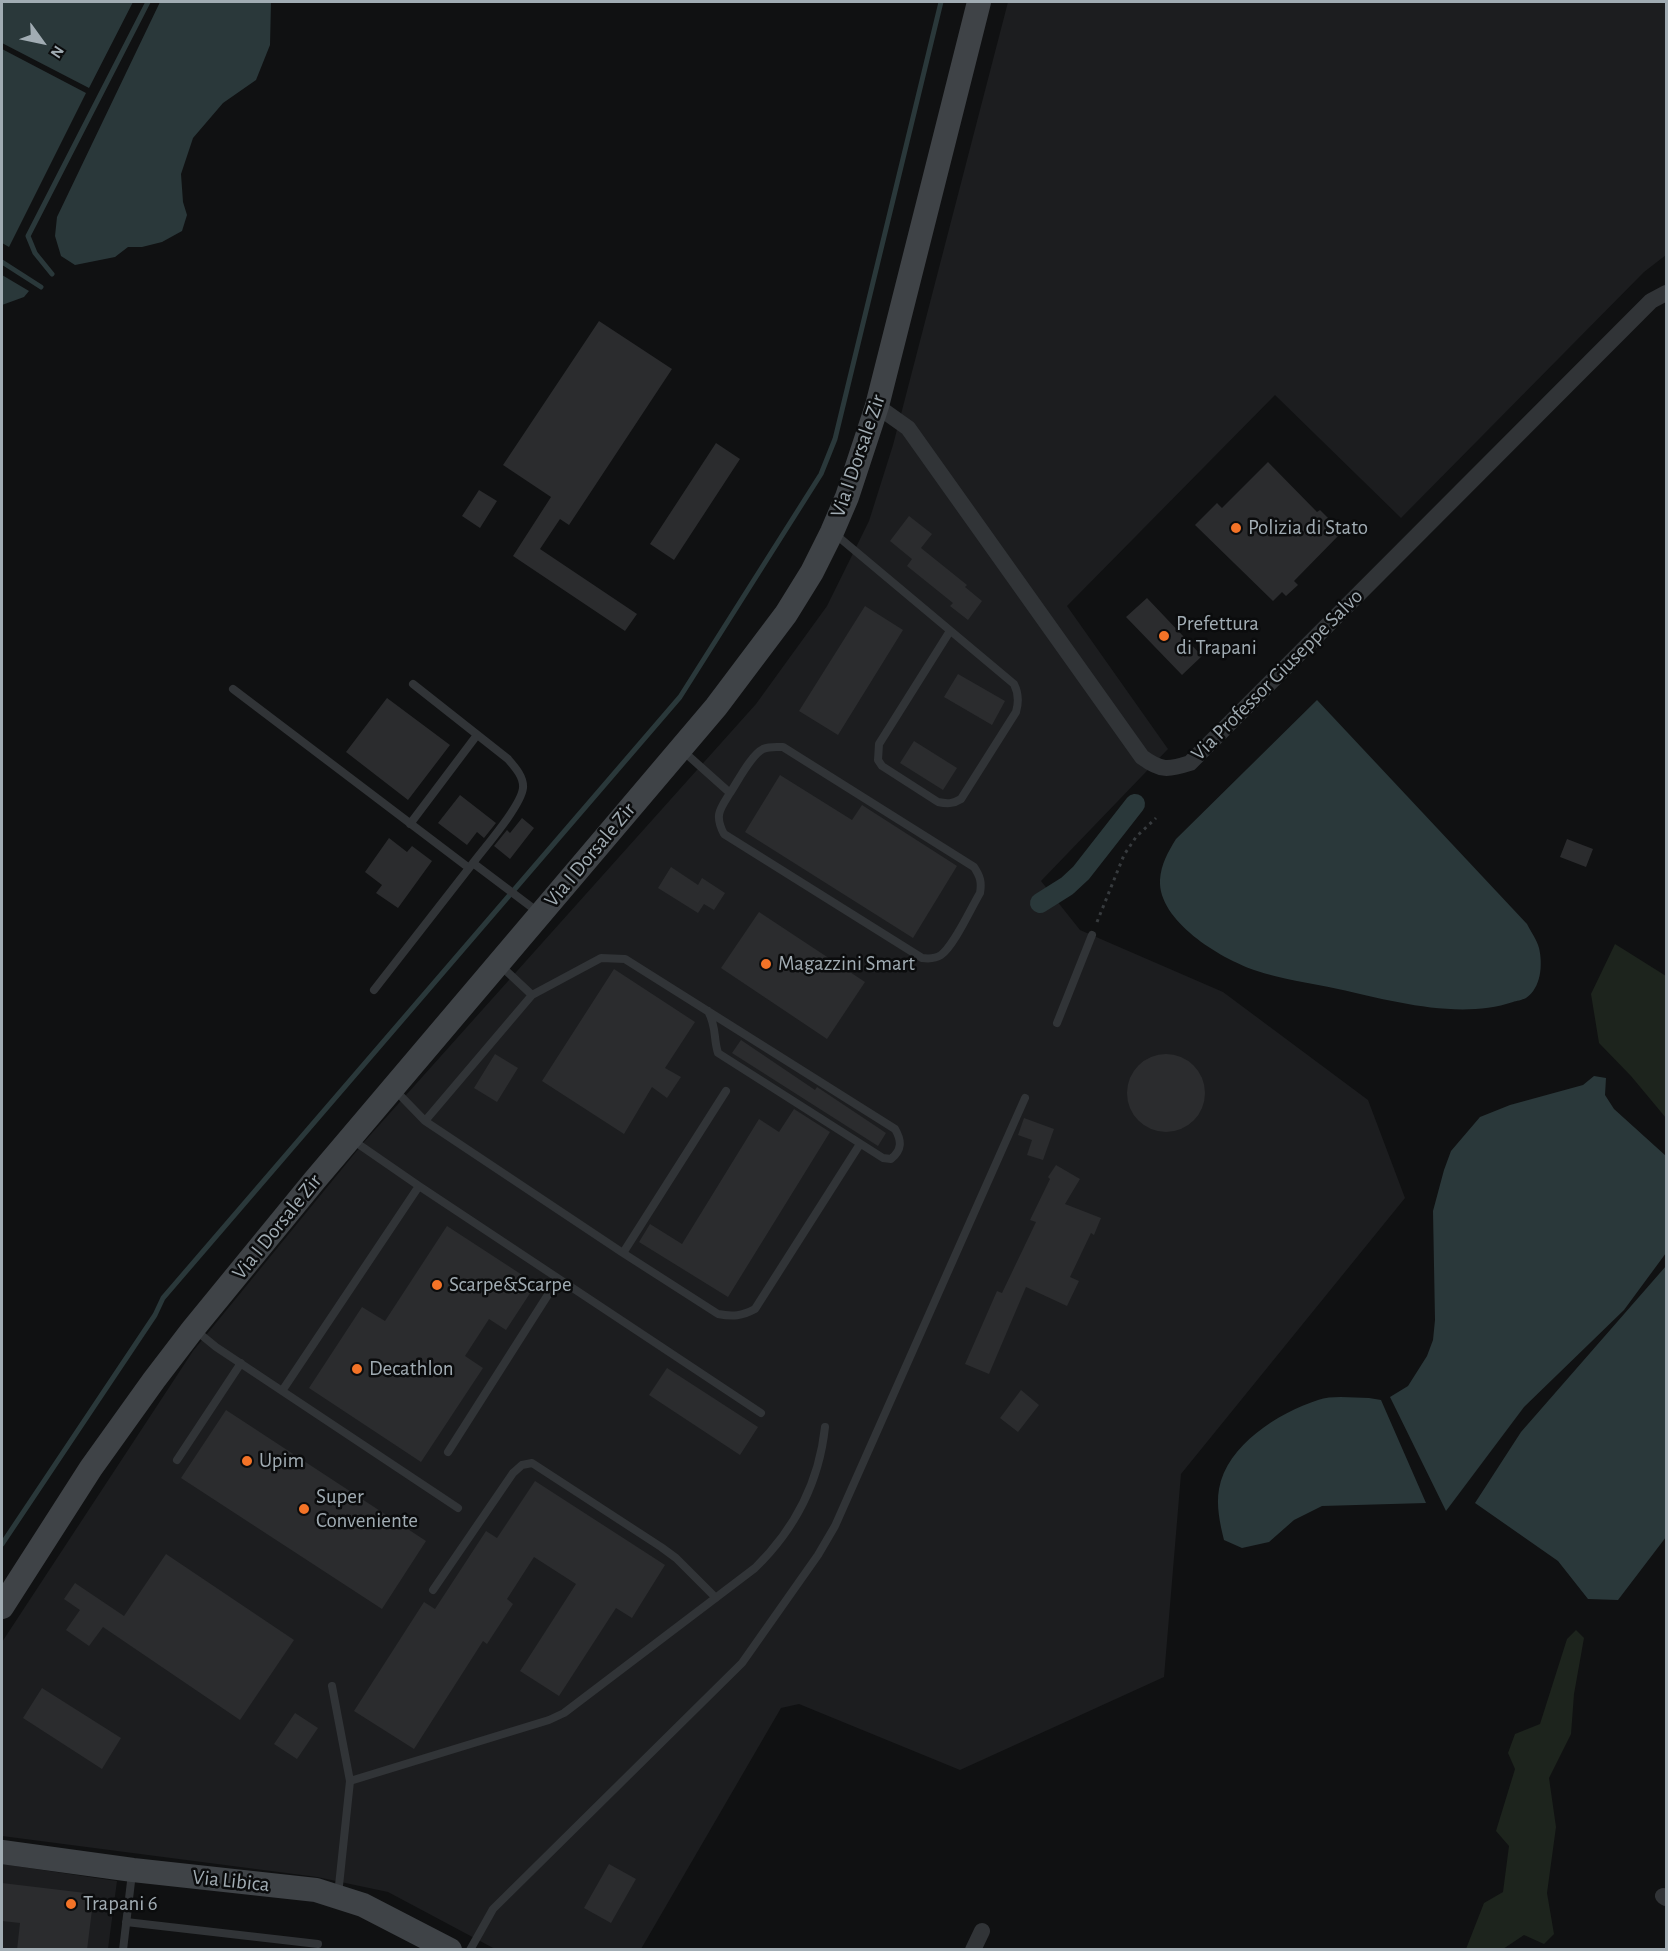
<!DOCTYPE html>
<style>
body{margin:0}
#map{position:relative;width:1668px;height:1951px;overflow:hidden;background:#101112;font-family:"Alegreya Sans",sans-serif}
canvas{display:block}
.frame{position:absolute;inset:0;border:3px solid #a1acb3;pointer-events:none}
.north{position:absolute;left:12px;top:12px;width:60px;height:60px;-webkit-text-stroke:4px #0b0c0d;paint-order:stroke;rotate:123deg;font-size:16px;font-weight:700;line-height:24px;text-align:center;color:#a1acb3}
.north::after{content:'';display:block;margin:auto;width:21px;height:27px;background:#a1acb3;clip-path:polygon(50% 0,100% 100%,50% 72%,0 100%)}
</style>
<div id="map">
<canvas width="1668" height="1951"></canvas>
<div class="frame"></div>
<div class="north">N</div>
</div>
<script>
const c = document.querySelector('canvas').getContext('2d');
c.lineJoin = 'round';
function fillPath(path, color) {
  c.fillStyle = color;
  c.fill(path, 'evenodd');
}
function stroke(path, color, width, dash) {
  c.strokeStyle = color;
  c.lineWidth = width;
  c.lineCap = dash ? 'butt' : 'round';
  c.setLineDash(dash || []);
  c.stroke(path);
}
function label(font, color, halo, rows, align = 'center') {
  c.font = font + ' "Alegreya Sans",sans-serif';
  c.lineWidth = 5;
  c.setLineDash([]);
  c.textBaseline = 'middle';
  c.strokeStyle = halo;
  c.fillStyle = color;
  for (const [text, x, y, turn = 0] of rows) {
    c.save();
    c.translate(x, y);
    c.rotate((+turn || 0) * Math.PI / 180);
    c.textAlign = isNaN(turn) ? turn : align;
    if (halo) c.strokeText(text, 0, 0);
    c.fillText(text, 0, 0);
    c.restore();
  }
}
const built = new Path2D(`
 M1008,2H1666V255L1644,272L1401,518L1275,395L1067,606L1168,749L1041,881L1080,930L1223,992L1368,1100L1405,1198L1181,1474L1164,1677L960,1770L799,1704L781,1708L641,1949H495L388,1892L317,1877L2,1836V1642L193,1351L364,1142L756,704L827,606L869,521L893,445Z
 M2,1864L117,1881L108,1949L2,1950Z`);
const green = new Path2D(`
 M1615,944L1666,976V1118L1631,1076L1599,1043L1591,994Z
 M1576,1630L1584,1638L1574,1694L1571,1734L1549,1778L1556,1827L1547,1893L1554,1934L1544,1944L1524,1935L1503,1949H1466L1484,1903L1503,1892L1509,1846L1496,1831L1515,1769L1508,1753L1515,1734L1540,1724L1567,1639Z`);
const water = new Path2D(`
 M2,2H133L89,88L2,43Z
 M160,2H271L270,45L256,80L223,103L193,138L181,174L183,202L187,215L182,231L162,242L142,247H128L115,257L75,265L61,256L55,236L57,217Z
 M2,49L86,93L9,247L2,243Z
 M2,275L29,291L24,297L2,305Z
 M1317,700L1527,924C1531,932 1537,940 1539,948C1543,965 1541,988 1526,998C1522,1000 1516,1001 1513,1002C1459,1020 1392,1001 1338,989C1310,983 1281,979 1254,970C1220,958 1158,921 1160,880C1161,864 1168,852 1176,839Z
 M1594,1076L1606,1078L1605,1095L1614,1109L1666,1156V1253L1624,1310L1524,1407L1446,1511L1390,1397L1408,1386L1427,1356L1433,1340L1435,1320L1433,1211L1444,1170L1451,1151L1480,1117L1510,1105L1583,1085Z
 M1666,1266V1537L1618,1600L1588,1599L1558,1561L1475,1503L1521,1432Z
 M1369,1398L1381,1400L1426,1503L1322,1506L1294,1520L1269,1542L1242,1548L1224,1540C1220,1524 1216,1505 1219,1489C1227,1445 1278,1413 1318,1400C1333,1395 1353,1398 1369,1398Z`);
const stream = new Path2D(`
 M2,262L41,287
 M52,274L35,253L28,236L148,2
 M2,1544L155,1315L163,1298L680,697L821,474L835,439L941,2`);
const canal = new Path2D(`
 M1040,903L1067,886L1081,873L1135,804`);
const building = new Path2D(`
 M599,321L672,369L569,525L560,519L540,549L637,614L625,631L513,556L551,497L503,465Z
 M716,443L740,459L674,560L650,544Z
 M1268,462L1317,512L1320,510L1342,532L1294,581L1298,585L1286,596L1282,592L1273,601L1195,525L1217,503L1222,508Z
 M479,490L497,501L480,528L462,516Z
 M909,516L932,534L921,548L967,585L965,587L982,601L968,620L950,606L953,603L907,566L912,559L890,541Z
 M1147,598L1202,656L1182,675L1126,617Z
 M865,606L903,630L838,735L799,711Z
 M958,674L1005,701L992,725L944,697Z
 M387,698L450,745L408,800L346,752Z
 M914,741L957,768L943,790L900,763Z
 M780,775L852,820L862,805L957,866L913,938L745,832Z
 M460,795L496,823L484,838L477,832L467,845L438,823Z
 M522,818L534,828L510,859L494,846L507,830L510,833Z
 M389,838L407,852L412,846L432,861L398,908L376,893L382,885L365,872Z
 M1567,839L1593,849L1586,867L1560,857Z
 M671,867L698,885L702,878L725,893L714,910L704,904L698,913L658,888Z
 M759,912L865,982L827,1039L721,968Z
 M614,969L695,1022L665,1068L681,1077L667,1098L652,1087L624,1134L542,1081Z
 M741,1040L815,1090L817,1087L886,1133L878,1146L732,1053Z
 M495,1054L518,1068L497,1102L474,1088Z
 M1127 1093a39 39 0 1 1 78 0a39 39 0 1 1-78 0Z
 M794,1109L830,1132L728,1297L639,1242L650,1224L682,1244L759,1119L779,1132Z
 M1024,1118L1054,1129L1043,1160L1027,1155L1032,1140L1018,1135Z
 M1056,1165L1080,1179L1065,1204L1101,1218L1094,1235L1091,1233L1070,1277L1079,1281L1067,1306L1026,1287L989,1374L965,1364L997,1291L1002,1293L1036,1222L1030,1220L1050,1179L1048,1177Z
 M447,1226L536,1284L506,1330L489,1319L465,1356L483,1368L421,1462L309,1388L362,1307L385,1321Z
 M667,1368L758,1427L740,1455L649,1395Z
 M1021,1390L1039,1405L1018,1432L1000,1418Z
 M226,1410L426,1541L382,1609L181,1478Z
 M535,1481L665,1565L632,1618L616,1608L559,1696L520,1671L576,1584L534,1557L507,1599L513,1604L487,1644L483,1641L414,1749L354,1711L424,1602L435,1609L486,1531L497,1538Z
 M166,1554L294,1640L240,1720L103,1627L89,1646L66,1630L80,1610L64,1599L75,1583L124,1616Z
 M42,1688L121,1738L102,1769L23,1718Z
 M295,1713L318,1728L297,1759L274,1744Z
 M609,1864L636,1879L611,1923L584,1908Z
 M2,1883L94,1894L87,1950H17L20,1923L2,1921Z`);
const path = new Path2D(`
 M1097,922L1124,855L1136,837L1156,818`);
const lane = new Path2D(`
 M835,534L1014,684C1019,694 1019,702 1016,712L961,799C953,804 947,804 938,802L882,766L878,760L879,744L950,631
 M413,684L508,759C515,767 524,777 523,788C521,806 485,847 473,863
 M233,689L469,868
 M683,751L730,793C720,809 714,815 724,834L922,958C929,959 935,959 941,955C954,946 971,908 980,893C982,882 980,876 974,867L783,747C777,747 770,746 763,749C751,755 738,781 730,793
 M410,824L477,735
 M374,990L473,863L538,912
 M532,995L601,958L625,959L895,1129C902,1141 902,1150 891,1159L883,1158L718,1053C713,1037 717,1028 708,1011
 M1057,1023L1092,935
 M395,1090L425,1121L532,995L501,966
 M425,1121L623,1253L726,1091
 M351,1139L419,1186L761,1413
 M623,1253L718,1314C733,1317 742,1316 755,1309L860,1144
 M194,1329L216,1347L458,1508
 M282,1391L419,1186
 M448,1452L558,1279
 M177,1460L241,1363
 M433,1590L513,1473L522,1465L532,1463L661,1547L676,1558L716,1598
 M332,1686L350,1781
 M338,1895L350,1781L549,1720L564,1713L755,1568C795,1529 819,1483 825,1427
 M126,1922L318,1944
 M123,1950L132,1873
 M470,1950L493,1909L742,1663L818,1555L835,1526L1025,1098`);
const street = new Path2D(`
 M877,406L908,428L1142,757C1161,771 1168,770 1190,763L1651,301L1666,293
 M1663,1896L1666,1898
 M973,1950L982,1931`);
const secondary = new Path2D(`
 M2,1607L91,1468L154,1380L193,1329L314,1181L716,707L786,614L812,572L832,532L847,497L877,406L979,2
 M2,1852L133,1870L316,1890L363,1905L450,1950`);
const markers = [
 [1236,528,6,"#f37327"],
 [1164,636,6,"#f37327"],
 [766,964,6,"#f37327"],
 [437,1285,6,"#f37327"],
 [357,1369,6,"#f37327"],
 [247,1461,6,"#f37327"],
 [304,1509,6,"#f37327"],
 [71,1904,6,"#f37327"]
];
const streetNames = [
 ["Via I Dorsale Zir",858,456,-71],
 ["Via Professor Giuseppe Salvo",1277,675,-45],
 ["Via I Dorsale Zir",590,855,-50],
 ["Via I Dorsale Zir",277,1227,-51],
 ["Via Libica",231,1881,6]
];
const poiNames = [
 ["Polizia di Stato",1248,528],
 ["Prefettura",1176,624],
 ["di Trapani",1176,648],
 ["Magazzini Smart",778,964],
 ["Scarpe&Scarpe",449,1285],
 ["Decathlon",369,1369],
 ["Upim",259,1461],
 ["Super",316,1497],
 ["Conveniente",316,1521],
 ["Trapani 6",83,1904]
];
fillPath(built, '#1c1d1f');
fillPath(green, '#1d241d');
fillPath(water, '#2a383a');
stroke(stream, '#2a383a', 5);
stroke(canal, '#2a383a', 20);
fillPath(building, '#2b2c2e');
stroke(path, '#373b3e', 3, [3, 4.5]);
stroke(lane, '#313437', 8);
stroke(street, '#313437', 16);
stroke(secondary, '#3f4347', 24);
for (const [x, y, r, color] of markers) {
  const dot = new Path2D();
  dot.arc(x, y, r, 0, 2 * Math.PI);
  c.fillStyle = color;
  c.fill(dot);
  stroke(dot, '#0b0c0d', 2);
}
label('21px', '#a1acb3', '#0b0c0d', streetNames);
label('21px', '#a1acb3', '#0b0c0d', poiNames, 'left');
</script>
